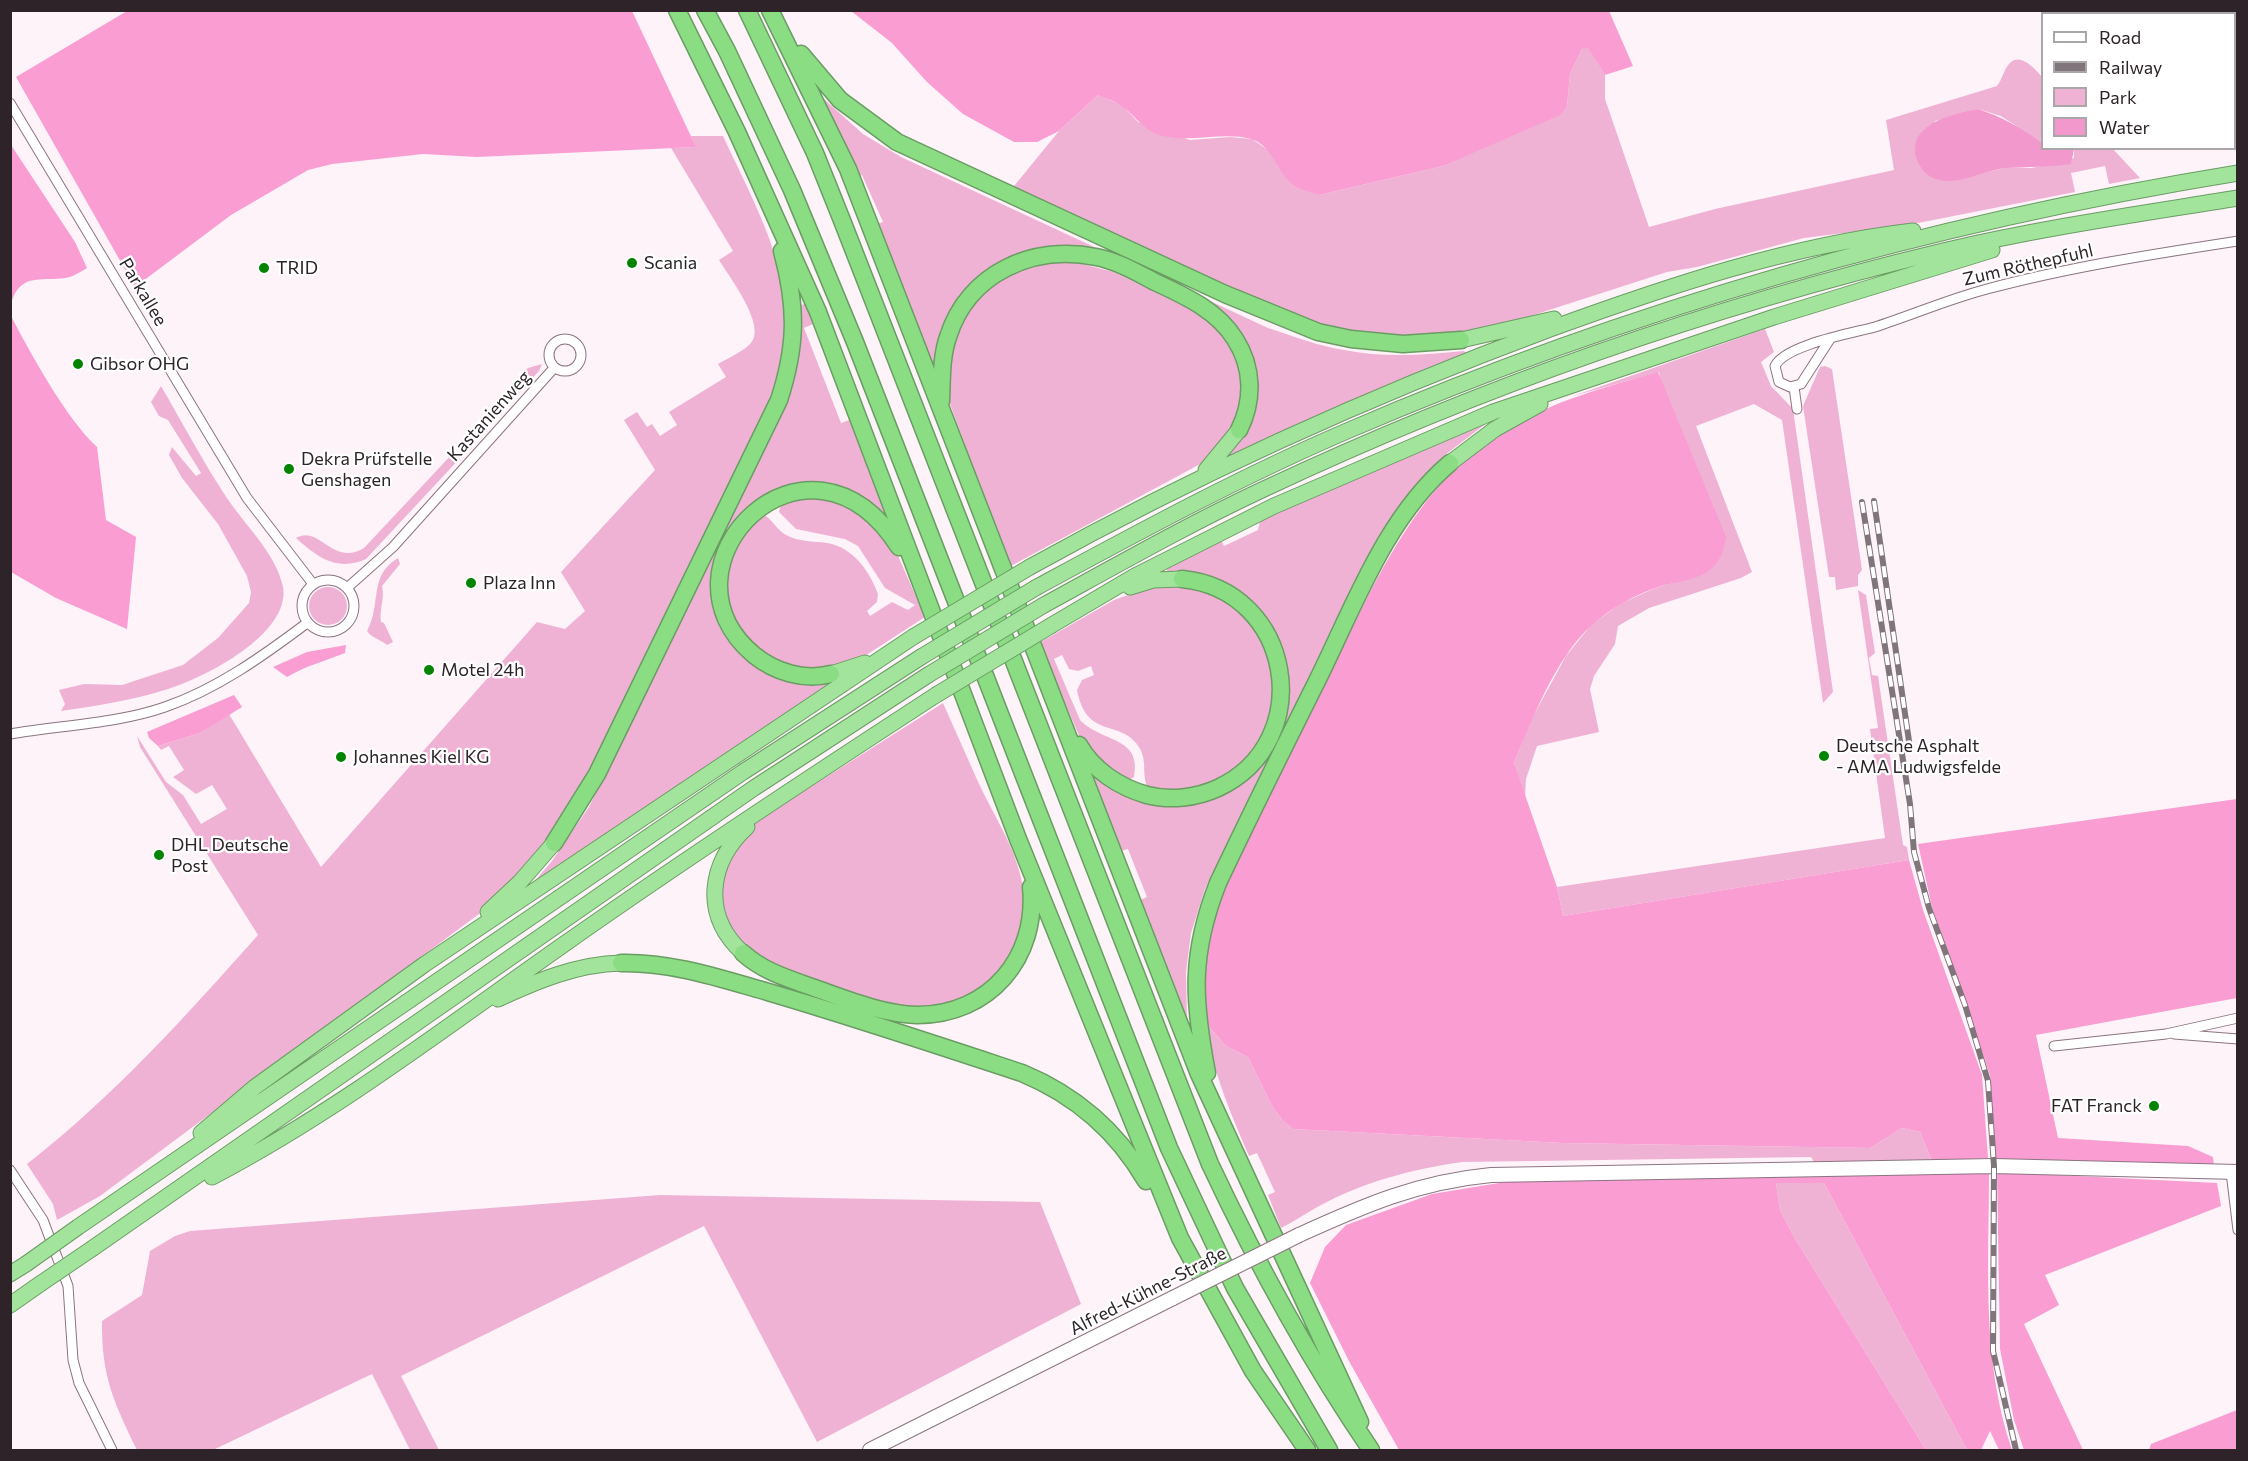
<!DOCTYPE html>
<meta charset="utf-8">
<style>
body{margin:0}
#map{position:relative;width:2248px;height:1461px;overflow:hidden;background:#fdf3f8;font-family:Commissioner,sans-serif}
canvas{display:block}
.frame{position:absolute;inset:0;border:12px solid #2d2328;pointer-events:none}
.legend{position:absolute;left:2041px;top:12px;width:195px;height:138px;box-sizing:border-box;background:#fff;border:2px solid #aba7a9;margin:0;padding:8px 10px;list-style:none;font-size:18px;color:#2d2328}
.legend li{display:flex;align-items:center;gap:12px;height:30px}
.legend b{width:30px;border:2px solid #aba7a9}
</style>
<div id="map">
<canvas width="2248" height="1461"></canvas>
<div class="frame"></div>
<ul class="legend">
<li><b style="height:8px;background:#fff"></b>Road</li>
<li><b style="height:8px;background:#7f757a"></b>Railway</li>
<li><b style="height:16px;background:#f0b2d4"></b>Park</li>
<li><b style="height:16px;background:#f398cd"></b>Water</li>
</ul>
</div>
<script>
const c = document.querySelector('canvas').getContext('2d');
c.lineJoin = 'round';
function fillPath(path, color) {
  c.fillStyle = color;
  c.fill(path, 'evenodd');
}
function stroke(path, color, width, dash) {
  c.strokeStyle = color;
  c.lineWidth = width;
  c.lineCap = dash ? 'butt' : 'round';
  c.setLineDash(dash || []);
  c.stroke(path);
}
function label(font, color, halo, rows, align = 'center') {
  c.font = font + ' Commissioner,sans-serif';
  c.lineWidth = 4.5;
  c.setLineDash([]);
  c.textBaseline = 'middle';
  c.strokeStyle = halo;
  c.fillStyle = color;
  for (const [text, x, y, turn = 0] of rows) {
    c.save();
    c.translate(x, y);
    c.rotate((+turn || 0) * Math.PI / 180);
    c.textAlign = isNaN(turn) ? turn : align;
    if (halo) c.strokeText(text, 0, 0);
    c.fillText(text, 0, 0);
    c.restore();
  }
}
const green = new Path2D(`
 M1588,47L1605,75V99L1649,227L1715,209L1894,170L1886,120L1997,86C2002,80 2004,69 2009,64C2020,51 2036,70 2042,77V143L2001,116L1978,109L1935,121L1954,180L2004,168H2032L2074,158V149L2112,148L2140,178L2109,184L2105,166L2071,173L2075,192L1908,225L1804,238L1697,267L1667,272L1484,331L1412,340L1319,327L1010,191L1059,131L1098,95L1122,105L1138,122L1190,140L1230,137L1252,139L1271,152L1287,179L1319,195L1443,166L1567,106L1570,74L1582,49Z
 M815,91L863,134L901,157L1268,328C1293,336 1318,346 1344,350C1384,358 1424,355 1464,351L1466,353L1228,457L1249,421L1237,334L1100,255L984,273L962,294L948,315L937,344L934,368L931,369L874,225L883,222L862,175L854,178Z
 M691,136H723C773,243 810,299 763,417L580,793L548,843L487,908L100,1196L57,1220L53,1204L27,1164C113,1097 186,1016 258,935L140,747L137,736L166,782L183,795L201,824L227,809L212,785L196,794L173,777L184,770L169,746L161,750L158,746L200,733L229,714L321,867L537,622L565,629L585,611L561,572L655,470L624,420L637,412L647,427L652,424L660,436L677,425L669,412L726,377L718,364C728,358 742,352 750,344C768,327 730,278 719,260L733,251L671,148L695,147Z
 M1070,261L1114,272L1200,314L1226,338L1232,348L1242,382V398L1236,422L1204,462L1009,567L950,404L947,380L955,329L985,288L1031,264Z
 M805,304L813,324L804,328L841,423L852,419L889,518L872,507L811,486L725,539L726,630L732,640L745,655L826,682L829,686L525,892L552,861L589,807L776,427C793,388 803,349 801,305Z
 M1765,329L1774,352L1761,362L1771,386L1793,409L1833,692L1823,703L1782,420L1754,404L1696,426L1752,572L1741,578L1649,608L1618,626L1615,644L1594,676L1590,689L1599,732L1537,746L1526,779L1525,798L1514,763L1531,720L1566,656L1591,625L1620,604L1655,588L1694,577L1659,372L1573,396Z
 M542,364L539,371L519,393L513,384L528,368Z
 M1825,366L1832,369L1862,570L1858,575V586L1836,590L1835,577H1829L1803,406L1820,367Z
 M161,386C182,422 201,458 223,492C242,523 276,552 283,587C291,634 204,678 168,689C133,700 97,706 61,711L65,704L59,690L84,684L122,685L183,665L218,638L249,603L251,592L247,576L218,524L182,478L169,455L172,447L196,476L201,473L168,420L159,416L151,402Z
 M1488,422L1445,455L1417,486L1239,818L1205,889L1191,933L1186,972L1187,1024L1138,901L1147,897L1128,849L1117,852L1085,767L1099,779L1208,799L1283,721L1260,613L1168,572L1166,568L1221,540L1224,546L1258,530L1260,521L1377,467Z
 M455,451L462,456L366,559C337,572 317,557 296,538C319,524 333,567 364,548Z
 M818,496L852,505L895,549L925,617L857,661L829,670L783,667L740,634L724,593L730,553L761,514C772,517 776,530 786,535C799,542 813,541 827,543C853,547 870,572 878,594L877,602L867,611L870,616L892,602L908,610L915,605L885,588L858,546L845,539L796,529L779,512L781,504L789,499Z
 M398,558L400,564L382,586C385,600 379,608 381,622L384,623L393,642L387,645C380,639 373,639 367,631C382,603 368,576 398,558Z
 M1153,586C1164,586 1178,584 1189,586C1276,605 1305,712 1235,768C1218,781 1200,791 1177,791C1167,791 1156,793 1147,786C1141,770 1149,759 1136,743C1117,720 1086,738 1077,690L1082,680L1094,675L1091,666L1078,671L1069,669L1062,655L1054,659L1080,720C1102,743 1142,736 1134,777L1127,781L1084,747L1039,643L1114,600Z
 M309 606a19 19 0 1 1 38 0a19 19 0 1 1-38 0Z
 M1858,590L1866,595L1875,653L1869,658L1872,675L1878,676L1903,845L1907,847L1909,860L1563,916L1557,887L1885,838L1870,729L1878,728Z
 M943,703C955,730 967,757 979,784C999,826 1023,858 1025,906C1026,925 1017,947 1006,963C959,1031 893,1006 828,984C804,976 770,970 750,953C718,925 715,882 735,847C751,819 794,798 820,781C861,755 902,729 943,703Z
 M1204,1021L1226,1046L1248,1057L1272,1106L1283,1121L1293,1129L1563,1143L1870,1148L1902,1128L1920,1132L1932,1161L1814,1162L1811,1157L1463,1162C1413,1169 1366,1181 1321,1205C1308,1212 1295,1221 1281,1228L1268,1195L1275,1192L1257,1153L1249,1156C1229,1110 1213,1071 1204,1021Z
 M1776,1183H1824L1967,1450H1926L1794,1237L1780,1210Z
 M660,1195L1040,1202L1081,1304L817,1442L704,1226L401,1376L439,1450H410L372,1374L213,1450H137C114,1403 101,1375 102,1321L142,1295L150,1251L175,1236L190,1231Z`);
const forest = new Path2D(`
 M127,11H632L696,147L477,157L423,154L332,164L308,170L231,215L135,287L16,77Z
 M851,11H1609L1633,66L1605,75L1588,48L1582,49L1570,74L1567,106L1560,115L1443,166L1319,195C1307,191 1296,189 1287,179C1275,165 1270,145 1251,139C1222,131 1190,144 1159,135C1144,130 1135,116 1123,107C1116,101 1106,99 1098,95L1059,131L1037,142H1014L963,114L927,82L892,43Z
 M11,145L75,242L87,268C82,271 75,275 70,277C45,283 20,270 11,304Z
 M10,314C29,351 67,420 97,447L106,520L136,537L127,629L56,598L11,572Z
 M1658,372L1726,537C1724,550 1721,560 1711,569C1697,581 1672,582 1655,588C1633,596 1610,609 1592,625C1556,657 1532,719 1514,763L1557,887L1563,916L1909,860L1923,910L1982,1075L1988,1158L1932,1161L1920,1132L1902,1128L1870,1148L1563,1143L1293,1129L1283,1121L1272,1106L1248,1057L1226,1046L1204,1021L1206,947L1218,902C1253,828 1289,754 1326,681C1372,590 1414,484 1506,429C1553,401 1606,387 1658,372Z
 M346,645L345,653C323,662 307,665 287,677L273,667L307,652Z
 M234,695L242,707L200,733L158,746L149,738L147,732Z
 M2237,799V998L2036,1035L2058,1138L2188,1146L2213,1157L2214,1166L1996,1160L1990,1075L1932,907L1918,844Z
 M1989,1171C1989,1265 1981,1360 2012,1450H1999L1990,1431L1981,1450H1967L1824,1183H1776L1780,1210L1794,1237L1926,1450H1399L1350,1363L1310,1283L1325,1247L1346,1225L1432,1194L1505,1182Z
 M1997,1172L2217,1183L2221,1206L2045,1275L2059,1305L2024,1324L2083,1450H2024L2014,1420L2000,1349Z
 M2237,1410V1450H2149L2151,1444Z`);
const water = new Path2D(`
 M1978,109C2002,117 2022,128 2042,143V148L2074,149L2071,164C2049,167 2027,167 2006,168C1984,170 1955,188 1933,178C1924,174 1919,166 1916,157C1908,123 1954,114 1978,109Z`);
const minor = new Path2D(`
 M10,103L247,498L313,584
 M549 355a16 16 0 1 1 32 0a16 16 0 1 1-32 0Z
 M1830,339L1801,384L1790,387L1779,382L1775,366C1785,345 1853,333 1875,327C1912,315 1949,299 1987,289C2069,267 2154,254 2238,241
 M1794,387L1797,409
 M302 606a26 26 0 1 1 52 0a26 26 0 1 1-52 0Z
 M347,588L393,547L554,368
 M10,734C61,725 116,724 165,707C217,689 263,656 307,623
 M2174,1034L2238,1039
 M2054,1046L2166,1034L2238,1018
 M10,1170L43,1220L68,1286L73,1360L79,1383L112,1450
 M2231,1172L2238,1230`);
const secondary = new Path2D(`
 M1299,1235C1365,1205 1418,1182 1491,1175L1994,1166L2238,1172
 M870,1450L1173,1298`);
const trunk = new Path2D(`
 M1461,340L1554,319
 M1450,463L1495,429L1540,404
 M1206,470L1239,430
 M1030,567C1197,474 1370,396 1550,329C1668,286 1787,246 1913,231
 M1037,587C1139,532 1240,477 1347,431C1632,308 1930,223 2238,173
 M1130,587L1153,580L1182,579
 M1044,605C1117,565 1189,524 1264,489C1481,387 1709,307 1943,251C2040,228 2139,214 2238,198
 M1052,625L1135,576L1274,506L1493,412L1774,317L1992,250
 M831,674L865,663
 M488,912L520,882L554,843
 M743,953C701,915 709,862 747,827
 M498,999C537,981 577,964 621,963
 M201,1133L255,1087L425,964L913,637
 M212,1177C336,1112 449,1025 563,945C685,859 810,777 936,695
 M78,1227L743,772L921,657
 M93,1248L754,788L928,675
 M10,1274L26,1264
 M10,1305L40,1284`);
const motorway = new Path2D(`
 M677,10L737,132L818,312L1018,839L1180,1238L1253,1371L1307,1450
 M705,10L727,51L792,190L855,342L1169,1148L1235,1288L1329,1450
 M747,10L815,153L843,223L1210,1164C1257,1264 1309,1359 1371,1450
 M770,10L848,169L1199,1074L1360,1422
 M801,54L840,100L897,142L1225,294L1318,332L1351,339L1403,344L1461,340
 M941,401C942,380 941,357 948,337C968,273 1033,244 1096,257C1117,261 1136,272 1155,282C1185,296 1217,310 1235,339C1253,367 1254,400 1239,430
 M831,674C804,681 775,672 754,655C648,566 808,404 899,547
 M1079,745C1093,770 1119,787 1147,795C1170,801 1196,798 1218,788C1318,741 1293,590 1182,579
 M554,843L597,774L779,400C797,345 797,307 782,251
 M743,953C765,973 793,980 820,990C851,1001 884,1014 917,1015C990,1015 1038,957 1031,887
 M621,963C672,962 719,978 768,992C853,1017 937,1045 1022,1073C1075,1095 1117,1131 1146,1181
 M1207,1073C1193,1000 1190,954 1218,883C1250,815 1284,747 1318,679C1354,606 1386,517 1450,463`);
const rail = new Path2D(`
 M1874,501L1910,748
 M1862,502L1910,804L1914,852L1929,908L1965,1005L1988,1081L1994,1166L1993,1351L2016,1450`);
const secondaryBridge = new Path2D(`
 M1173,1298L1299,1235`);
const trunkBridge = new Path2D(`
 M913,637L1030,567
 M921,657L1037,587
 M928,675L1044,605
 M936,695L1052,625
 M26,1264L78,1227
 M40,1284L93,1248`);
const markers = [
 [632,263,6,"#038401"],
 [264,268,6,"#038401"],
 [78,364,6,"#038401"],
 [289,469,6,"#038401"],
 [471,583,6,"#038401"],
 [429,670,6,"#038401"],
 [1824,756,6,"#038401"],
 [341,757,6,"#038401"],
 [159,855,6,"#038401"],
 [2154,1106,6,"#038401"]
];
const poiNames = [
 ["Scania",644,263],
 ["TRID",276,268],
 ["Gibsor OHG",90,364],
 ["Dekra Prüfstelle",301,459],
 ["Genshagen",301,480],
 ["Plaza Inn",483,583],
 ["Motel 24h",441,670],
 ["Deutsche Asphalt",1836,746],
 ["- AMA Ludwigsfelde",1836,767],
 ["Johannes Kiel KG",353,757],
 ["DHL Deutsche",171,845],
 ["Post",171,866],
 ["FAT Franck",2142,1106,"right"]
];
const streetNames = [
 ["Zum Röthepfuhl",2028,265,-13],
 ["Parkallee",143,292,59],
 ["Kastanienweg",489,416,-48],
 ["Alfred-Kühne-Straße",1148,1291,-27]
];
fillPath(green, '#f0b2d4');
fillPath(forest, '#f99dd2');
fillPath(water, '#f398cd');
stroke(minor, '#8c7481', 11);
stroke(secondary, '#8c7481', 16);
stroke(trunk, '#6a9c64', 17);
stroke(motorway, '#6a9c64', 19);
stroke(minor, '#fff', 9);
stroke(secondary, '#fff', 14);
stroke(trunk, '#a2e49c', 15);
stroke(motorway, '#8bdd84', 16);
stroke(rail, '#7f757a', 6);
stroke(rail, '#fff', 4, [11]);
stroke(secondaryBridge, '#8c7481', 16, []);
stroke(trunkBridge, '#6a9c64', 17, []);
stroke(secondaryBridge, '#fff', 14);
stroke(trunkBridge, '#a2e49c', 15);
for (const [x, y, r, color] of markers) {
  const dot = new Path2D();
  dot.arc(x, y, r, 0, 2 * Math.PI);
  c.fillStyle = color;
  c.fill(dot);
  stroke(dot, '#fff', 2);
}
label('18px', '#2d2328', '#fff', poiNames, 'left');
label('18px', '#2d2328', '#fff', streetNames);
</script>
